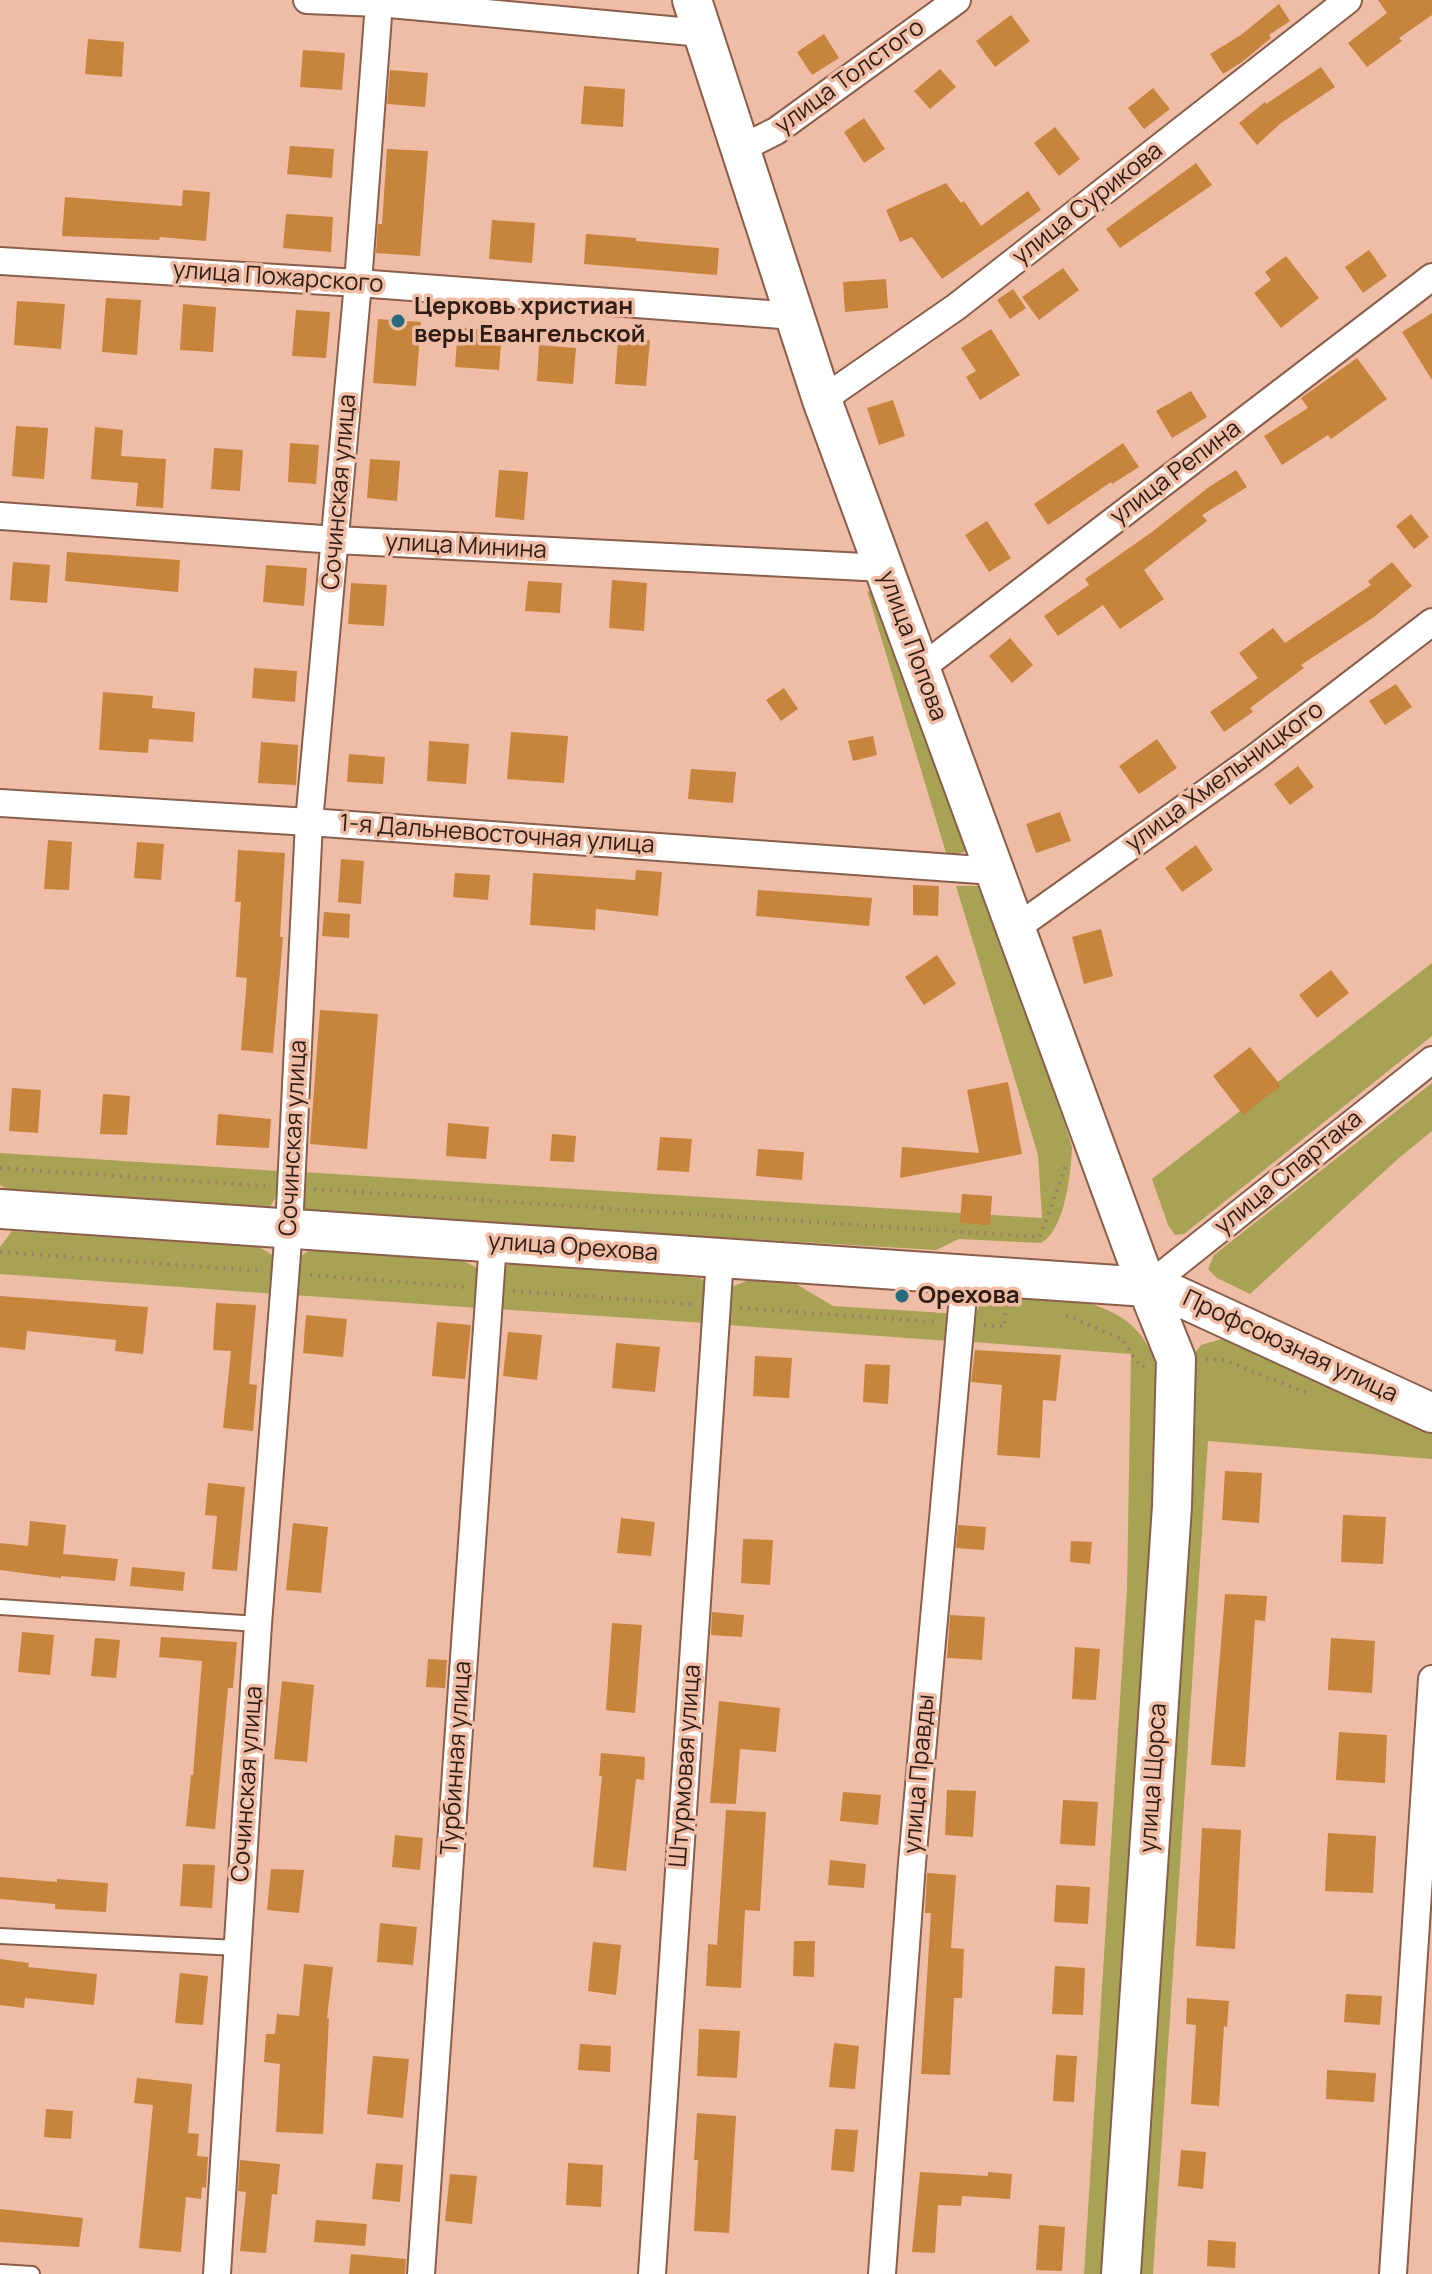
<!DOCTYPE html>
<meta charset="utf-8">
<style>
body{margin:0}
canvas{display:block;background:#efbda6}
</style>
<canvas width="1432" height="2274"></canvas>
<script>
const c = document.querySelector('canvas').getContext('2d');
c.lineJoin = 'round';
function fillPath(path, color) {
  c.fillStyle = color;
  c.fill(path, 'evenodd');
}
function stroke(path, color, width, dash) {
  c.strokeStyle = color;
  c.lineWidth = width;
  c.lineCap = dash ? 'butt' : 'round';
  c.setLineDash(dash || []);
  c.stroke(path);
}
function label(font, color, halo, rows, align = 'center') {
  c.font = font + ' Manrope,sans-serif';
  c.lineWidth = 7;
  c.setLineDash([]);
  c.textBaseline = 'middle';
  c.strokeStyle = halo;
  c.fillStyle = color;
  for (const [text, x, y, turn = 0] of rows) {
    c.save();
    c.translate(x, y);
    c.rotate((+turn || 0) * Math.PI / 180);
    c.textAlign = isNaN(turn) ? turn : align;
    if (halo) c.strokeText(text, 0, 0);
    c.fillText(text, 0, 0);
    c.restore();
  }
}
const green = new Path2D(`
 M867,591L878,593L968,851L947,856Z
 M956,886H983L992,895L1072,1147C1071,1173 1065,1230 1041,1243L959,1239L936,1250L309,1213L302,1207L301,1172L1042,1218L1038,1155Z
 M1432,963V1036L1184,1234L1175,1235L1168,1225L1152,1179Z
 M1432,1083V1131L1399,1158L1250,1294L1217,1278L1208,1269L1214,1255Z
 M0,1153L279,1171C280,1185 278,1196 269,1208H262L13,1192L0,1185Z
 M12,1231L259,1247C285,1260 278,1268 277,1294L0,1274V1247Z
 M312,1249L460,1259L479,1269V1308L293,1295C294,1275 292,1258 312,1249Z
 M510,1263L700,1278L706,1282V1323L497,1309L504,1267Z
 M749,1280L796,1284L833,1306L946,1313L950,1318L949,1341L727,1325L731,1287Z
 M1000,1291C1053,1297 1127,1295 1152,1354C1157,1367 1158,1383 1161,1397L1142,1762L1104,2274H1084L1127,1589L1131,1354L973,1342C976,1316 972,1301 1000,1291Z
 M1225,1338L1432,1430V1459L1208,1441L1153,2274H1134L1192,1357L1201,1345Z`);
const building = new Path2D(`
 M1378,0H1432V15L1399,38L1402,41L1367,67L1348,43L1387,13Z
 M1279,4L1290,21L1269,35L1271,38L1242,62L1223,74L1210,54L1241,35Z
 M1011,15L1030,41L995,67L976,41Z
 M824,34L839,58L812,75L797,52Z
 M88,39L124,42L122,77L85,74Z
 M303,50L345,53L342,90L300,87Z
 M1321,67L1335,87L1281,123L1257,145L1239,123L1265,102L1266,104Z
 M940,69L956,87L930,109L914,91Z
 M390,70L428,73L425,107L387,104Z
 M584,86L625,89L623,127L581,124Z
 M1153,88L1170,109L1144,129L1128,108Z
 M864,118L885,149L864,163L844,132Z
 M1055,127L1080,159L1059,176L1034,143Z
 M290,146L334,149L332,178L287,174Z
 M387,149L428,151L420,256L376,253L378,224H382Z
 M1196,163L1212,185L1120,248L1106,229Z
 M946,183L961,203L964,201L981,226L1028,191L1041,210L942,279L912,237L900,242L886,210Z
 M183,190L210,192L206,241L160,237L159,240L62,236L65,197L182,206Z
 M286,214L333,217L331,252L283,248Z
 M492,220L535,223L532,263L489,259Z
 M586,234L636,238V241L719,248L717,275L584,264Z
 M1369,250L1387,276L1363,293L1345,267Z
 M1286,256L1319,298L1281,328L1254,293L1271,280L1265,272Z
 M1063,268L1079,290L1039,320L1022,297Z
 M886,279L888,308L845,312L843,282Z
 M1013,289L1026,308L1010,319L997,300Z
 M106,298L141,300L137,355L102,352Z
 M17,301L65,304L61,349L14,345Z
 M183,304L216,307L213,352L180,350Z
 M296,310L330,312L326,358L292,356Z
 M1432,313V380L1402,332Z
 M378,319L421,322L416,386L373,383Z
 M458,327L502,331L499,370L455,367Z
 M991,329L1020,375L980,400L966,377L976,371L961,348Z
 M618,338L650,340L646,386L615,384Z
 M539,345L576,348L573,384L537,381Z
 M1357,358L1387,399L1331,439L1328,435L1282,465L1264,436L1308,408L1301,398Z
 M1191,391L1207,417L1172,438L1156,411Z
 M893,400L905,436L879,445L867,408Z
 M16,426L48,428L44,479L12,476Z
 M95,427L123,430L121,456L166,459L163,508L136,506L138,483L91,479Z
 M290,443L319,445L316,484L288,482Z
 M1123,443L1139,467L1112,484L1111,482L1048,525L1034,504Z
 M214,448L243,450L240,491L211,489Z
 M370,459L400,461L397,501L367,498Z
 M499,470L528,472L524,520L495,517Z
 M1236,470L1247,487L1202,515L1207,521L1144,570L1164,599L1120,629L1103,605L1058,636L1044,616L1089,585L1085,579L1152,532L1209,487Z
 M1411,514L1429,537L1414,549L1396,526Z
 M987,521L1011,558L989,572L965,535Z
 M67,552L180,560L178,592L65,581Z
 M13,562L50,565L47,603L10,600Z
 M1392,562L1412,586L1374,617L1301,665L1304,668L1250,708L1253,712L1224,732L1210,712L1258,678L1239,653L1273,628L1285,643L1371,585L1368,581Z
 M266,565L307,568L304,606L263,602Z
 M612,580L647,583L644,631L609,628Z
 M528,581L562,583L560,613L525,611Z
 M351,583L387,585L384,626L348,624Z
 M1010,638L1033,665L1012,683L989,656Z
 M254,668L297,671L295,702L252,698Z
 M1396,684L1412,707L1385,725L1369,701Z
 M784,688L798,709L781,721L766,700Z
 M103,692L153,696L152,708L195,712L193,742L149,739L148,753L99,750Z
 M511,732L568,736L564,783L507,779Z
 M873,736L877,755L853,761L848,741Z
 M1157,739L1177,768L1139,794L1119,766Z
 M429,741L469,744L466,784L427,781Z
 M261,742L298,745L296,785L258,783Z
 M349,754L385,757L383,784L347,782Z
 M1298,766L1314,787L1290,805L1274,784Z
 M691,769L736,772L733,803L688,799Z
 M1060,812L1071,841L1036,853L1026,824Z
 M48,840L72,842L69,890L44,889Z
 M137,842L164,844L161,880L134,878Z
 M1196,845L1213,870L1182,892L1165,868Z
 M238,850L285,853L280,937H283L273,1053L241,1050L247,978L236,977L241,902H235Z
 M341,859L364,861L361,904L338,902Z
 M636,870L662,872L658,916L596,909L595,930L530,925L533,873L635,880Z
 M455,873L490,875L488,900L453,897Z
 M913,885L939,886L938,916L913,915Z
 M758,890L872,898L869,926L756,916Z
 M324,912L350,914L349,938L322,936Z
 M1101,929L1113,976L1084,984L1072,937Z
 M937,955L956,984L924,1005L905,977Z
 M1331,970L1349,993L1317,1018L1299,995Z
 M320,1010L378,1014L367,1149L310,1144Z
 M1250,1047L1281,1086L1243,1115L1213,1076Z
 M1008,1082L1022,1154L900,1178L902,1147L979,1153L967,1090Z
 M12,1088L41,1090L38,1133L9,1131Z
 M103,1094L130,1096L127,1135L100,1134Z
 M218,1114L271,1119L269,1148L216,1145Z
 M448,1123L489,1127L486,1159L446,1156Z
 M552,1134L576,1136L574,1162L550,1161Z
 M660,1137L692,1139L689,1172L657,1170Z
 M758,1149L804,1152L802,1180L756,1176Z
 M962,1194L992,1196L990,1225L960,1223Z
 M0,1296L148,1307L143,1354L115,1351L116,1340L27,1331L25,1350L0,1347Z
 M216,1303L256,1305L249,1384L257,1385L253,1431L223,1428L231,1351L213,1350Z
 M306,1315L347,1319L343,1357L303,1353Z
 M437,1322L471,1325L465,1379L432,1376Z
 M508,1332L542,1335L537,1380L503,1376Z
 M616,1343L660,1347L655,1392L612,1388Z
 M975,1350L1061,1355L1056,1401L1043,1400L1040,1458L997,1455L1002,1385L971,1382Z
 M755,1356L792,1358L789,1398L753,1396Z
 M865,1364L890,1365L888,1404L863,1402Z
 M1225,1471L1262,1473L1259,1523L1222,1520Z
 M208,1483L245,1487L237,1571L212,1569L217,1516L205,1515Z
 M1343,1515L1386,1517L1383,1564L1341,1562Z
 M621,1518L655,1522L651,1556L617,1553Z
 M30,1521L66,1525L63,1554L118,1559L115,1581L61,1576V1578L0,1570V1543L28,1546Z
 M293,1523L328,1527L321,1593L286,1590Z
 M958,1525L986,1527L984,1550L956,1548Z
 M743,1539L773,1540L770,1585L741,1583Z
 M1071,1541L1092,1542L1090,1564L1070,1562Z
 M132,1567L185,1572L183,1591L130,1586Z
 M1225,1594L1267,1596L1265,1621L1255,1620L1245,1767L1211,1765Z
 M712,1612L744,1615L742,1637L711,1635Z
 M950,1615L985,1617L982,1660L947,1658Z
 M612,1623L642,1625L635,1713L606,1710Z
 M22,1632L54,1635L50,1675L18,1672Z
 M161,1637L237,1642L233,1688H228L215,1829L186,1826L191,1775H193L202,1661L159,1657Z
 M95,1638L120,1640L116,1678L91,1676Z
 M1331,1638L1375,1641L1372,1693L1328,1690Z
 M1075,1647L1100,1649L1096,1700L1072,1699Z
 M428,1659L447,1660L445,1688L426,1687Z
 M282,1681L314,1685L307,1762L274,1759Z
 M719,1701L780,1708L776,1752L740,1749L736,1804L710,1803Z
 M1339,1732L1387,1735L1385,1783L1336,1780Z
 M601,1753L645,1757L644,1780L636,1779L626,1871L593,1867L602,1776H599Z
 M947,1790L976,1791L973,1837L945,1835Z
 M843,1792L881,1795L878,1825L840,1821Z
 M1063,1800L1098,1802L1095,1846L1060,1844Z
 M726,1810L766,1812L760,1911L745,1910L741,1988L706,1986L708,1944L717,1945Z
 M1202,1828L1241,1830L1235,1949L1196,1946Z
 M1328,1833L1376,1836L1373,1893L1325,1891Z
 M395,1835L423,1838L420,1870L392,1867Z
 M830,1860L866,1864L864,1888L828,1885Z
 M183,1864L215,1865L212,1908L180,1906Z
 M271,1869L304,1870L299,1913L267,1910Z
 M927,1873L956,1875L951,1948L964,1949L962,1998H954L950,2075L921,2074L931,1913H925Z
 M0,1877L57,1882V1879L108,1883L106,1912L55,1909V1904L0,1899Z
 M1056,1885L1090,1887L1088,1924L1054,1922Z
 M380,1923L417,1927L413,1965L377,1962Z
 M794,1941H815L814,1977L793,1976Z
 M593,1942L621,1945L616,1995L588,1991Z
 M0,1959L29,1963L28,1967L97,1974L94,2005L25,1998L24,2008L0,2005Z
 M304,1964L333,1967L327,2018H329L323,2134L276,2132L280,2064L264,2062L266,2034H275L277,2014L299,2016Z
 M1055,1966L1085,1968L1083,2015L1052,2014Z
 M180,1973L208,1976L203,2025L175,2023Z
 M1346,1994L1382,1996L1380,2025L1344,2022Z
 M1187,1998L1229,2001L1227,2027L1224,2026L1219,2106L1191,2104L1196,2025L1186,2024Z
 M699,2029L740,2031L737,2078L697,2076Z
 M834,2043L859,2046L855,2089L829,2087Z
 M580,2044L611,2046L610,2072L578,2070Z
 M1056,2055L1077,2056L1074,2102L1053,2101Z
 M373,2056L409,2059L403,2118L367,2114Z
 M1327,2070L1376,2073L1374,2102L1326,2099Z
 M137,2078L192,2084L188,2133L199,2134L197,2156L208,2157L206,2188L202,2187L201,2199L186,2197L181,2252L139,2248L153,2105L134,2103Z
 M46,2109L73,2111L71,2139L44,2137Z
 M697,2113L736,2116L729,2233L694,2231L698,2160H694Z
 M835,2129L858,2130L854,2172L831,2170Z
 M1181,2150L1206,2152L1203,2189L1178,2186Z
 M240,2160L280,2164L277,2195L272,2194L266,2253L240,2251L246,2192L238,2191Z
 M376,2163L403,2165L400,2202L372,2199Z
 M568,2163L603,2165L601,2207L566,2205Z
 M920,2172L988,2176V2172L1012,2174L1010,2199L962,2196L961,2206L938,2205L935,2253L912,2252Z
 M450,2174L477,2176L472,2224L445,2221Z
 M0,2209L83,2218L79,2247L0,2242Z
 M316,2220L367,2224L365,2246L314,2242Z
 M1039,2225L1065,2227L1062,2271L1036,2270Z
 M1208,2240L1236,2242L1235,2268L1207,2266Z
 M351,2254L406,2259L405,2274H349Z`);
const path = new Path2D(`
 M0,1168L265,1186
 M314,1189L1040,1237L1066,1165
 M0,1252L261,1271
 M310,1275L464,1287
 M513,1291L692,1304
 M740,1308L935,1322
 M1066,1315L1122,1339L1140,1366L1145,1367
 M984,1325L1004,1327L1006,1308
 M1206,1359L1224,1360L1307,1393`);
const lane = new Path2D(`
 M0,1607L258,1624
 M0,1936L237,1948
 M0,2272L32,2274`);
const street = new Path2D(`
 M307,0L379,3L702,33
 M740,149L776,131L957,0
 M0,261L358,283L795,316
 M822,400L956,307L1348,0
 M0,516L336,540L884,568
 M920,669L1432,277
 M0,803L309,822L994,871
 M1016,928L1256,757L1432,622
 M1147,1287L1432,1060
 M217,2274L258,1624L289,1228L309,822L358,283L379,3
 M421,2274L493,1242
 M652,2274L720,1258
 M882,2274L912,1863L965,1274
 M1393,2274L1432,1679`);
const secondary = new Path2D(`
 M692,0L822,400L1147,1287L1176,1359L1172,1506L1121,2274
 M0,1209L1147,1287L1171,1293L1432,1413`);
const markers = [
 [398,321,8,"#2a687e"],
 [902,1296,8,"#2a687e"]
];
const streetNames = [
 ["улица Толстого",850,77,-36],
 ["улица Сурикова",1088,204,-38],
 ["улица Пожарского",278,278,4],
 ["улица Репина",1176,473,-37],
 ["Сочинская улица",340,492,-85],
 ["улица Минина",466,547,3],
 ["улица Попова",912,646,70],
 ["улица Хмельницкого",1225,777,-36],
 ["1-я Дальневосточная улица",497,835,4],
 ["Сочинская улица",294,1138,-87],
 ["улица Спартака",1289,1173,-39],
 ["улица Орехова",573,1248,4],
 ["Профсоюзная улица",1290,1347,25],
 ["Турбинная улица",457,1758,-86],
 ["Штурмовая улица",686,1766,-86],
 ["улица Правды",920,1774,-85],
 ["улица Щорса",1154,1778,-86],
 ["Сочинская улица",248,1784,-86]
];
const poiNames = [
 ["Церковь христиан",414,307],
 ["веры Евангельской",414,335],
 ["Орехова",918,1296]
];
fillPath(green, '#a8a354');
fillPath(building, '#c6843d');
stroke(lane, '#8a5e4a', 18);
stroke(street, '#8a5e4a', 30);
stroke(secondary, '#8a5e4a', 42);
stroke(path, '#a17c6b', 4, [2, 6]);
stroke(lane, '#fff', 14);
stroke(street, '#fff', 26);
stroke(secondary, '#fff', 38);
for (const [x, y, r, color] of markers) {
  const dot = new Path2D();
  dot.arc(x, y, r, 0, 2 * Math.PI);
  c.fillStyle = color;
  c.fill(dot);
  stroke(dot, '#efbda6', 3);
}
label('24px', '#2f1d15', '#efbda6', streetNames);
label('bold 24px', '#2f1d15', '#efbda6', poiNames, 'left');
</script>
